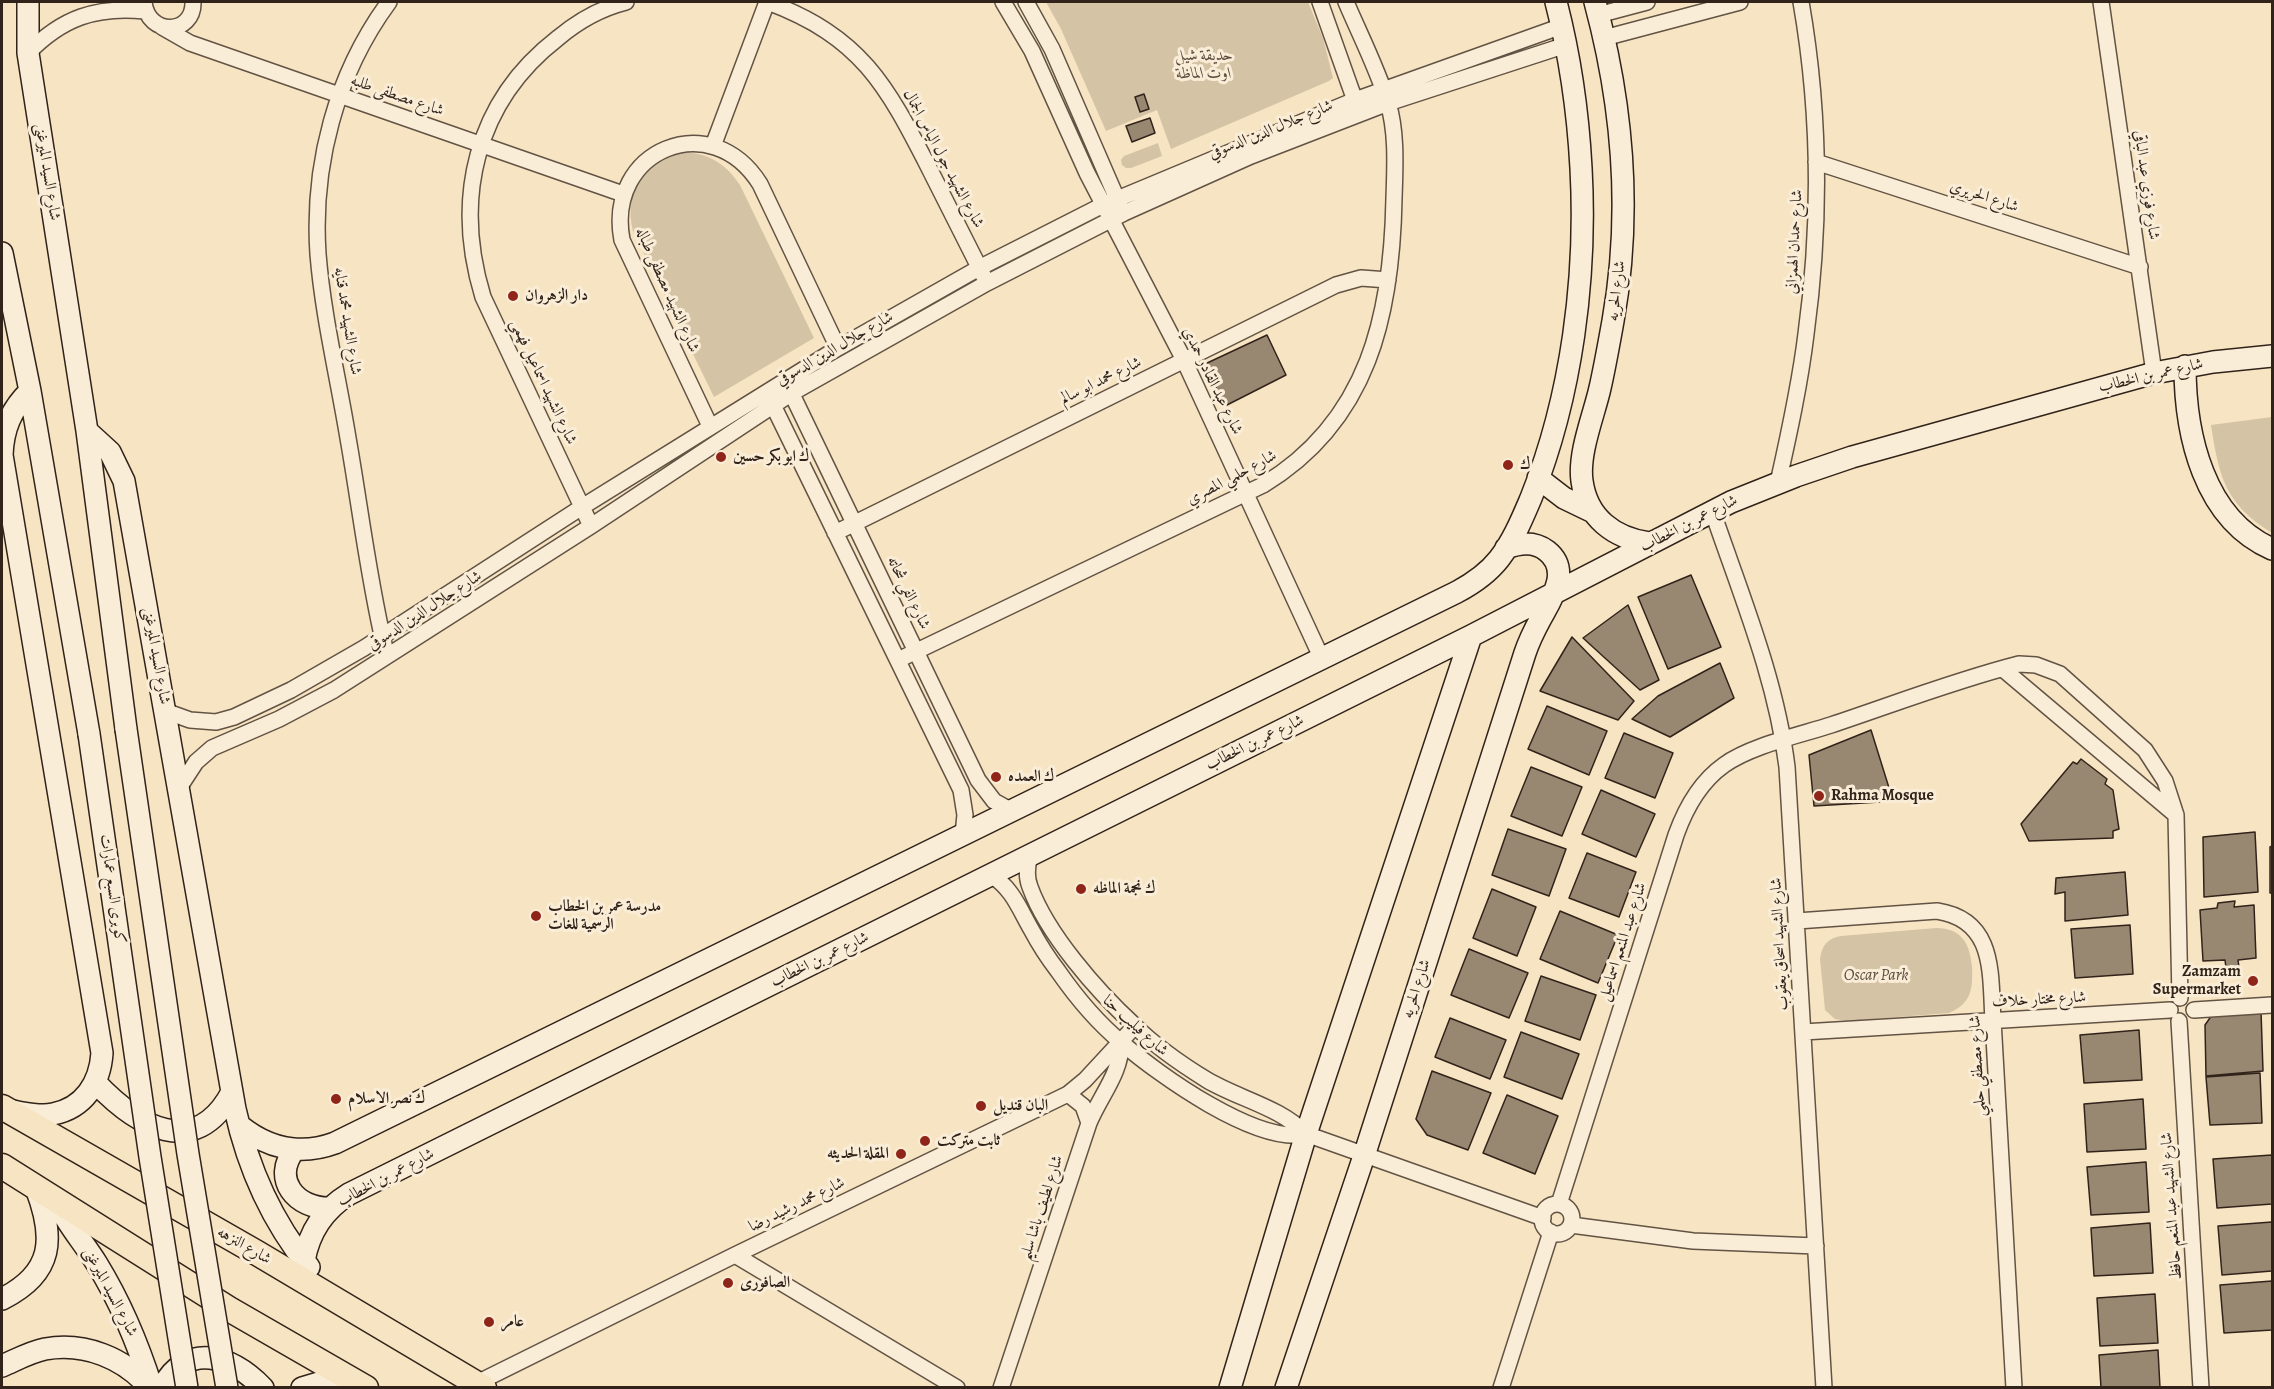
<!DOCTYPE html>
<meta charset="utf-8">
<style>
body{margin:0}
#map{position:relative;width:2274px;height:1389px;overflow:hidden;background:#f7e4c2;font-family:Alegreya,serif}
canvas{display:block}
.frame{position:absolute;inset:0;border:3px solid #31231a;pointer-events:none}
</style>
<div id="map">
<canvas width="2274" height="1389"></canvas>
<div class="frame"></div>
</div>
<script>
const c = document.querySelector('canvas').getContext('2d');
c.lineJoin = 'round';
function fillPath(path, color) {
  c.fillStyle = color;
  c.fill(path, 'evenodd');
}
function stroke(path, color, width, dash) {
  c.strokeStyle = color;
  c.lineWidth = width;
  c.lineCap = dash ? 'butt' : 'round';
  c.setLineDash(dash || []);
  c.stroke(path);
}
function label(font, color, halo, rows, align = 'center') {
  c.font = font + ' Alegreya,Amiri,serif';
  c.lineWidth = 6;
  c.setLineDash([]);
  c.textBaseline = 'middle';
  c.strokeStyle = halo;
  c.fillStyle = color;
  for (const [text, x, y, turn = 0] of rows) {
    c.save();
    c.translate(x, y);
    c.rotate((+turn || 0) * Math.PI / 180);
    c.textAlign = isNaN(turn) ? turn : align;
    if (halo) c.strokeText(text, 0, 0);
    c.fillText(text, 0, 0);
    c.restore();
  }
}
const green = new Path2D(`
 M1046,2H1308L1323,38L1333,78L1329,81L1171,149L1157,110L1106,131L1061,29Z
 M1158,143L1162,156L1131,168H1126L1122,165L1121,160L1124,156Z
 M685,152C710,154 726,164 740,185L814,338L714,397L633,231C623,191 644,159 685,152Z
 M2272,417V533C2225,504 2219,477 2211,425Z
 M1936,928C1962,928 1970,944 1972,967C1973,989 1971,1004 1949,1013L1847,1021L1835,1019L1825,1010L1820,959C1822,945 1828,938 1841,936Z`);
const building = new Path2D(`
 M1144,94L1149,109L1140,112L1135,97Z
 M1150,118L1155,133L1132,142L1126,126Z
 M1267,335L1286,375L1225,406L1205,364Z
 M1691,575L1721,647L1668,669L1638,597Z
 M1628,605L1659,680L1640,690L1583,638Z
 M1572,637L1634,701L1618,720L1540,691Z
 M1720,663L1734,698L1670,737L1632,719L1658,696Z
 M1547,706L1607,731L1589,775L1528,749Z
 M1871,730L1890,791L1888,798L1879,799L1880,802L1814,806L1809,755Z
 M1624,733L1673,753L1655,798L1605,778Z
 M2081,759L2107,779L2105,784L2113,790L2119,829L2113,831V838L2029,841L2021,824L2073,762L2077,764Z
 M1531,767L1582,787L1562,836L1511,816Z
 M1601,790L1655,814L1636,857L1582,834Z
 M1508,829L1566,849L1549,896L1492,875Z
 M2255,832L2258,892L2204,897L2203,837Z
 M2272,846V893H2270V847Z
 M1587,853L1636,872L1619,917L1569,898Z
 M2125,872L2128,915L2065,921V892L2055,894L2056,878Z
 M1492,889L1536,907L1517,956L1473,938Z
 M2235,901L2234,907L2254,905L2256,958L2238,960L2239,967L2226,968L2225,960L2203,961L2200,910L2217,908L2218,903Z
 M1560,911L1618,935L1598,983L1540,959Z
 M2130,925L2133,974L2075,978L2071,929Z
 M1469,949L1528,973L1509,1018L1451,995Z
 M1541,976L1596,995L1580,1040L1525,1021Z
 M2261,1011L2263,1071L2206,1076L2205,1025L2212,1015Z
 M1450,1018L1506,1040L1490,1079L1435,1057Z
 M2139,1030L2142,1080L2084,1083L2080,1035Z
 M1521,1032L1579,1054L1562,1099L1504,1077Z
 M1432,1071L1491,1093L1468,1150L1427,1135L1416,1119Z
 M2260,1073L2262,1123L2210,1125L2206,1077Z
 M1507,1095L1558,1116L1535,1174L1483,1153Z
 M2143,1099L2146,1149L2087,1152L2084,1104Z
 M2272,1155V1204L2217,1208L2213,1159Z
 M2146,1162L2149,1212L2091,1215L2087,1167Z
 M2272,1222V1271L2222,1275L2218,1226Z
 M2150,1223L2153,1273L2094,1276L2091,1228Z
 M2272,1281V1330L2224,1333L2220,1285Z
 M2155,1294L2158,1343L2100,1346L2097,1298Z
 M2158,1350L2160,1388H2101L2099,1355Z`);
const street = new Path2D(`
 M144,2C148,37 194,35 193,2
 M768,2C861,37 886,84 929,168C947,204 965,240 983,275
 M1003,2L1032,51L1087,173L1184,360L1322,659
 M1026,2L1052,49L1121,208
 M1320,2L1358,109
 M2101,2L2154,373
 M1598,15L1647,2
 M162,27L190,43L623,194
 M1604,38L1740,2
 M28,53C62,18 96,6 145,11
 M713,146L767,2
 M1816,162L2140,267
 M787,384L978,780L994,801L1012,811
 M769,397L961,790L965,815L963,834
 M710,426L622,240C605,150 711,106 760,184L838,348
 M1778,483C1789,434 1800,384 1806,334C1821,224 1820,111 1801,2
 M1712,510C1741,595 1776,678 1787,767L1824,1388
 M591,526L483,297C453,199 475,102 558,38C577,22 602,8 626,2
 M835,533L1336,285L1361,278L1388,280
 M384,644C368,576 360,506 348,438C338,377 323,316 318,254C312,165 336,74 389,2
 M898,660L1263,485C1369,421 1392,314 1394,198C1395,167 1397,132 1388,103C1377,68 1360,35 1346,2
 M2003,669L2176,815
 M165,711L190,720L216,722L234,717L291,690L364,648L582,507L838,348L979,268L1103,205L1355,100L1562,26
 M179,788L196,762L212,748L279,719L334,690L591,526L792,393L987,283L1124,213L1251,156L1388,103L1566,45
 M1030,856C1027,866 1026,877 1030,887C1047,934 1097,991 1134,1025C1155,1046 1181,1064 1207,1080C1239,1099 1280,1107 1306,1134L1543,1218
 M991,875C1012,888 1019,908 1031,929C1039,944 1048,958 1058,971C1076,997 1098,1023 1122,1043C1159,1075 1257,1145 1306,1134
 M1797,921L1937,911C1996,920 1990,974 1993,1020L2014,1388
 M2194,1010L2272,1005
 M2179,1021L2201,1388
 M1803,1032L2170,1010
 M1068,1094L1083,1106L1089,1123
 M1559,1204L1676,835C1686,807 1700,782 1724,765C1750,746 1800,735 1831,725C1894,704 1956,680 2019,664L2036,665L2060,674L2145,750L2165,781L2176,815L2180,998
 M1542 1219a15 15 0 1 1 30 0a15 15 0 1 1-30 0Z
 M1571,1225L1693,1241L1816,1246
 M735,1255L957,1388
 M477,1383L735,1255L1068,1094L1085,1080L1135,1026
 M1001,1388L1089,1123C1100,1096 1122,1072 1121,1042
 M1501,1388L1551,1232`);
const secondary = new Path2D(`
 M28,2V53L87,431L126,729
 M1595,2C1623,106 1632,214 1613,321C1609,343 1605,366 1600,388C1594,415 1578,453 1582,481C1587,518 1614,538 1649,543
 M2,253L30,391L89,734
 M2185,366C2185,435 2204,519 2272,549
 M87,431L110,452L124,481L235,1109C248,1168 271,1220 309,1267
 M1538,478L1564,498L1593,512
 M96,1083C136,1125 195,1162 232,1092
 M11,1111C25,1113 40,1117 53,1114C84,1108 100,1083 102,1053L2,455C3,429 11,409 30,391
 M239,1125C267,1148 300,1156 335,1143L1457,592C1472,584 1488,573 1499,559C1513,541 1522,519 1531,498C1572,396 1587,277 1581,168C1578,112 1570,56 1556,2
 M295,1149C271,1179 296,1209 330,1208
 M56,1201C67,1224 84,1243 97,1264C121,1303 138,1344 152,1388
 M304,1261C309,1232 323,1210 349,1194L1471,636L1731,502L1796,476L1852,457L2154,373L2213,362L2272,356
 M2,1299C54,1273 55,1238 36,1188
 M2,1366C16,1360 30,1352 45,1349C85,1342 124,1358 150,1388
 M162,1388C187,1340 232,1356 263,1388
 M302,1388L332,1379L349,1378
 M1230,1388L1306,1134L1471,636
 M1286,1388L1364,1156L1525,653C1529,641 1535,629 1541,618C1552,598 1571,570 1547,551C1534,541 1520,543 1506,548`);
const primary = new Path2D(`
 M2,1107L257,1253L484,1388
 M2,1166L229,1309L366,1388`);
const secondaryBridge = new Path2D(`
 M126,729L188,1154L227,1388
 M89,734L150,1157L187,1388`);
const markers = [
 [513,296,6,"#8f2418"],
 [721,457,6,"#8f2418"],
 [1508,465,6,"#8f2418"],
 [996,777,6,"#8f2418"],
 [1819,796,6,"#8f2418"],
 [1081,889,6,"#8f2418"],
 [536,916,6,"#8f2418"],
 [2253,981,6,"#8f2418"],
 [336,1099,6,"#8f2418"],
 [981,1106,6,"#8f2418"],
 [925,1141,6,"#8f2418"],
 [901,1154,6,"#8f2418"],
 [728,1283,6,"#8f2418"],
 [489,1322,6,"#8f2418"]
];
const parkNames = [
 ["حديقة شيل",1204,56],
 ["اوت الماظة",1204,74],
 ["Oscar Park",1876,976]
];
const streetNames = [
 ["شارع مصطفى طلبه",397,96,19],
 ["شارع جلال الدين الدسوقي",1271,130,-22],
 ["شارع الشهيد جول الياس الجمال",943,159,62],
 ["شارع السيد الميرغنى",47,172,81],
 ["شارع فوزي عبد الباقي",2146,185,82],
 ["شارع الحريري",1984,197,18],
 ["شارع حمدان الهمزاني",1795,242,-87],
 ["شارع الشهيد مصطفى طباله",667,290,66],
 ["شارع الحريه",1617,291,-83],
 ["شارع الشهيد محمد قنايه",347,321,81],
 ["شارع جلال الدين الدسوقي",835,349,-30],
 ["شارع عمر بن الخطاب",2151,376,-13],
 ["شارع محمد ابو سالم",1101,381,-26],
 ["شارع عبد القادر حمدي",1212,381,64],
 ["شارع الشهيد اسماعيل فهمي",543,382,65],
 ["شارع حلمي المصري",1232,478,-28],
 ["شارع عمر بن الخطاب",1689,524,-27],
 ["شارع الفي شحاته",908,593,64],
 ["شارع جلال الدين الدسوقي",425,611,-33],
 ["شارع السيد الميرغنى",156,656,80],
 ["شارع عمر بن الخطاب",1255,743,-26],
 ["كوبرى السبع عمارات",112,889,82],
 ["شارع عبد المنعم اسماعيل",1623,942,-72],
 ["شارع الشهيد اسحاق يعقوب",1780,944,-93],
 ["شارع عمر بن الخطاب",820,960,-26],
 ["شارع الحريه",1417,989,-72],
 ["شارع مختار خلاف",2039,1000,-3],
 ["شارع فيليب حنا",1135,1026,42],
 ["شارع مصطفي حلمي",1978,1066,-93],
 ["شارع عمر بن الخطاب",386,1178,-28],
 ["شارع محمد رشيد رضا",797,1205,-26],
 ["شارع الشهيد عبد المنعم حافظ",2172,1206,-94],
 ["شارع لطيف باشا سليم",1042,1208,-72],
 ["شارع النزهه",244,1246,30],
 ["شارع السيد الميرغنى",110,1292,62]
];
const poiNames = [
 ["دار الزهروان",525,296],
 ["ك ابو بكر حسين",733,457],
 ["ك",1520,465],
 ["ك العمده",1008,777],
 ["Rahma Mosque",1831,796],
 ["ك نجمة الماظه",1093,889],
 ["مدرسة عمر بن الخطاب",548,907],
 ["الرسمية للغات",548,925],
 ["Zamzam",2241,972,"right"],
 ["Supermarket",2241,990,"right"],
 ["ك نصر الاسلام",348,1099],
 ["البان قنديل",993,1106],
 ["ثابت متركت",937,1141],
 ["المقلة الحديثه",889,1154,"right"],
 ["الصافورى",740,1283],
 ["عامر",501,1322]
];
fillPath(green, '#d5c3a5');
fillPath(building, '#988771');
stroke(building, '#31231a', 1.5);
stroke(street, '#625344', 18);
stroke(secondary, '#31231a', 24);
stroke(primary, '#31231a', 27);
stroke(street, '#faedd7', 15);
stroke(secondary, '#faedd7', 21);
stroke(primary, '#f7e4c2', 24);
stroke(secondaryBridge, '#31231a', 24, []);
stroke(secondaryBridge, '#faedd7', 21);
for (const [x, y, r, color] of markers) {
  const dot = new Path2D();
  dot.arc(x, y, r, 0, 2 * Math.PI);
  c.fillStyle = color;
  c.fill(dot);
  stroke(dot, '#faedd7', 2);
}
label('italic 16px', '#5a4b3d', '#faedd7', parkNames);
label('16px', '#31231a', '#faedd7', streetNames);
label('bold 16px', '#31231a', '#faedd7', poiNames, 'left');
</script>
